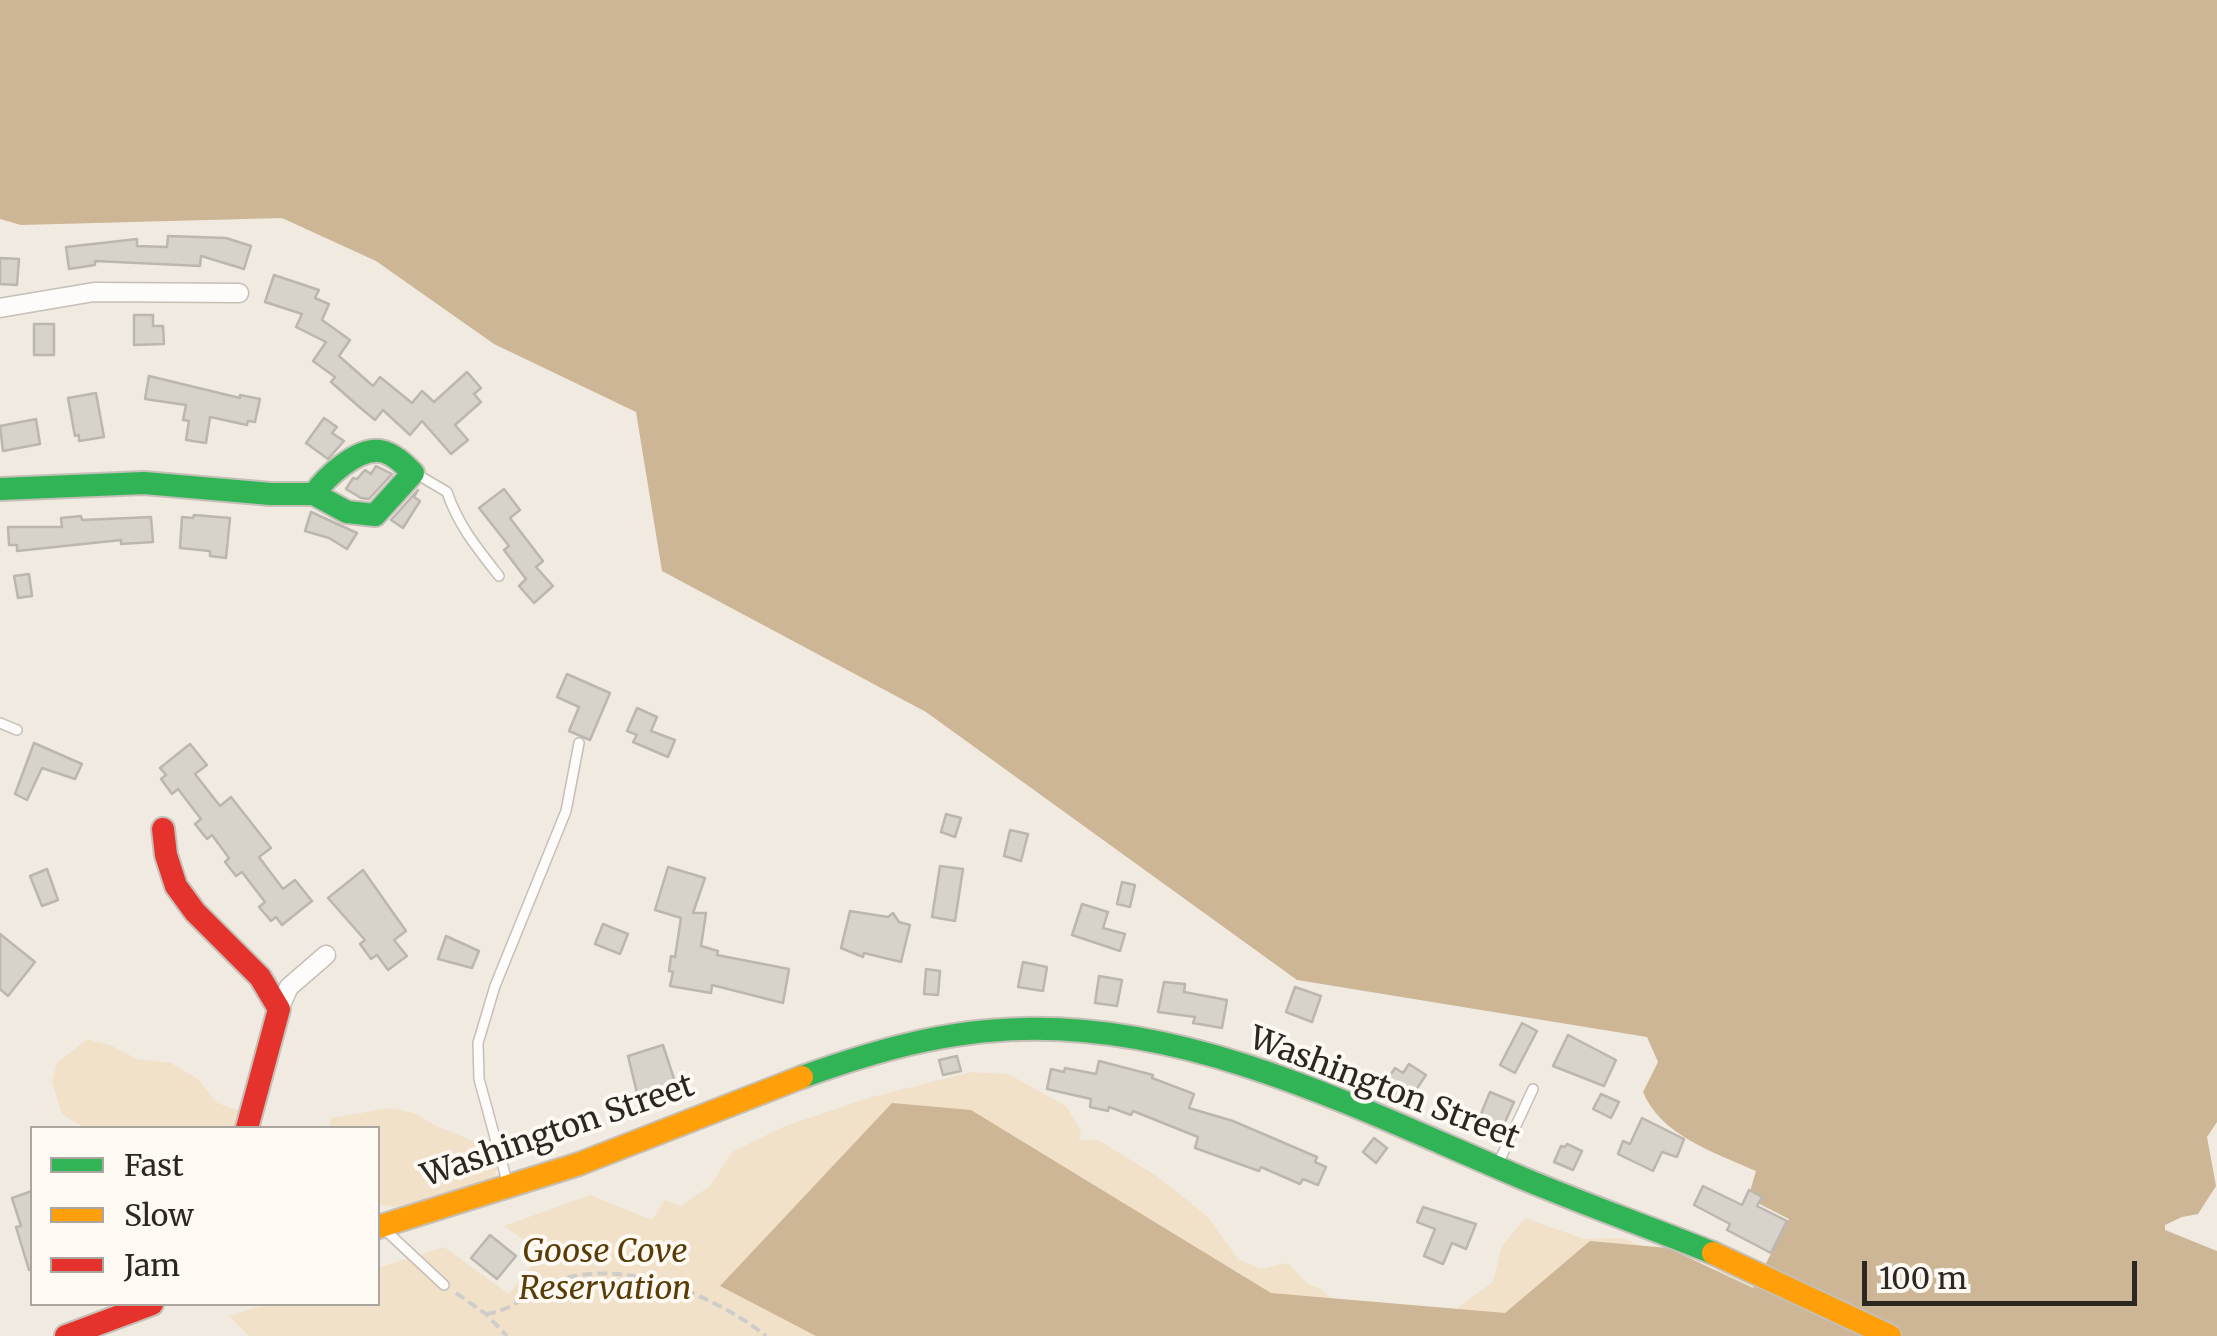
<!DOCTYPE html>
<style>
body{margin:0}
#map{position:relative;width:2217px;height:1336px;overflow:hidden;background:#f1eae0;font-family:Merriweather,serif}
canvas{display:block}
.legend{position:absolute;left:30px;top:1126px;width:350px;height:180px;box-sizing:border-box;background:#fef9f3;border:2px solid #aaa59f;margin:0;padding:12px 18px;list-style:none;font-size:30px;color:#2c2721}
.legend li{display:flex;align-items:center;gap:20px;height:50px}
.legend b{width:50px;border:2px solid #aaa59f}
.scale{position:absolute;left:1862px;top:1261px;width:275px;height:45px;box-sizing:border-box;border:5px solid #2c2721;border-top:0;padding-left:12px;font-size:30px;line-height:35px;white-space:nowrap;color:#2c2721;-webkit-text-stroke:8px #fef9f3;paint-order:stroke}
</style>
<div id="map">
<canvas width="2217" height="1336"></canvas>
<ul class="legend">
<li><b style="height:12px;background:#30b455"></b>Fast</li>
<li><b style="height:12px;background:#ff9f0a"></b>Slow</li>
<li><b style="height:12px;background:#e5322d"></b>Jam</li>
</ul>
<div class="scale">100 m</div>
</div>
<script>
const c = document.querySelector('canvas').getContext('2d');
c.lineJoin = 'round';
function fillPath(path, color) {
  c.fillStyle = color;
  c.fill(path, 'evenodd');
}
function stroke(path, color, width, dash) {
  c.strokeStyle = color;
  c.lineWidth = width;
  c.lineCap = dash ? 'butt' : 'round';
  c.setLineDash(dash || []);
  c.stroke(path);
}
function label(font, color, halo, rows, align = 'center') {
  c.font = font + ' Merriweather,serif';
  c.lineWidth = 8;
  c.setLineDash([]);
  c.textBaseline = 'middle';
  c.strokeStyle = halo;
  c.fillStyle = color;
  for (const [text, x, y, turn = 0] of rows) {
    c.save();
    c.translate(x, y);
    c.rotate((+turn || 0) * Math.PI / 180);
    c.textAlign = isNaN(turn) ? turn : align;
    if (halo) c.strokeText(text, 0, 0);
    c.fillText(text, 0, 0);
    c.restore();
  }
}
const green = new Path2D(`
 M87,1039L110,1045L137,1059L171,1063L198,1079L217,1103L246,1113L263,1126L261,1128H84L62,1114L52,1082L57,1063Z
 M972,1072L1008,1074L1066,1106L1081,1131L1079,1140H1098L1157,1176L1207,1216L1238,1259L1260,1269L1288,1263L1307,1283L1323,1290L1352,1321L1430,1328L1493,1282L1502,1246L1525,1218L1584,1239L1622,1238L1704,1271L1772,1262L1830,1336H249L229,1316L268,1304H378V1268L444,1247L509,1294L542,1253L504,1226L590,1195L652,1220L665,1200L681,1206L710,1186L732,1152L785,1126L868,1098Z
 M390,1108L414,1113L436,1126L481,1144L499,1164L493,1180L400,1208L378,1204V1128H329L331,1118Z`);
const water = new Path2D(`
 M0,0H2217V1122L2207,1137L2216,1186L2198,1214L2182,1217L2165,1225V1230L2217,1251V1336H816L720,1286L892,1103L971,1110L1271,1293L1505,1313L1590,1241L1668,1248L1753,1288L1789,1219L1748,1198L1756,1171C1716,1153 1661,1136 1643,1092L1658,1062L1647,1037L1297,980L926,712L662,571L636,412L494,344L376,261L282,218L21,225L0,219Z`);
const building = new Path2D(`
 M168,236L226,238L251,246L244,269L201,256L200,266L95,261V265L69,269L66,247L137,239V246L167,247Z
 M0,258L19,259L17,285L0,284Z
 M274,275L319,290L315,298L329,304L322,320L350,340L339,356L373,386L380,377L412,403L422,391L434,402L467,372L481,388L474,394L481,402L455,425L468,440L451,454L422,421L410,435L383,410L375,420L357,405L331,382L335,377L313,361L326,342L296,327L302,314L265,302Z
 M134,315H153V326H163L164,344L134,345Z
 M34,324H54V355H34Z
 M149,376L240,398V395L260,399L255,422L248,421L247,425L210,417L206,443L186,440L189,421L183,420L186,405L145,399Z
 M96,393L104,437L79,441V435L75,436L68,398Z
 M324,418L337,427L332,433L344,441L328,459L306,443Z
 M36,419L40,444L3,451L0,426Z
 M376,466L392,474L369,499L361,498L346,489L353,478L357,479L365,470L371,474Z
 M504,489L520,510L510,518L543,561L536,567L553,586L534,603L519,586L526,579L504,550L509,546L479,508Z
 M418,490L414,497L420,501L403,528L391,520Z
 M311,512L357,533L347,549L329,538L305,531Z
 M194,515L230,518L226,558L210,556V551L180,548L182,517L193,518Z
 M81,516L82,520L151,517L153,542L121,544V540L17,551V545H9L8,527H62L61,518Z
 M29,574L32,596L18,598L14,576Z
 M567,674L610,693L590,740L569,731L579,707L557,697Z
 M637,708L657,717L651,731L675,740L668,757L633,742L637,735L627,731Z
 M34,743L82,764L75,779L42,768L27,800L15,794Z
 M190,744L207,765L195,774L220,806L231,797L271,848L259,857L283,889L295,880L312,901L282,925L276,917L271,921L259,907L265,902L242,872L236,876L225,862L229,858L212,835L207,839L195,824L201,819L178,789L172,794L161,779L166,775L160,768Z
 M946,814L961,818L955,837L941,832Z
 M1010,830L1028,834L1021,861L1004,856Z
 M940,866L963,869L955,921L932,917Z
 M668,867L705,878L693,913H706L701,946L718,951L717,955L789,969L783,1003L712,985L711,993L670,986L673,972L669,971L671,956L675,957L681,918L655,910Z
 M47,869L58,900L42,906L30,876Z
 M363,870L406,931L394,940L407,956L388,970L377,955L371,959L360,944L365,940L328,898Z
 M1122,882L1135,885L1130,907L1117,904Z
 M1082,904L1108,912L1103,928L1125,934L1120,951L1072,935Z
 M850,911L888,917L893,913L899,922L910,925L901,962L864,953L863,957L841,948Z
 M603,924L628,934L620,954L595,944Z
 M0,934L35,962L8,996L0,989Z
 M446,936L479,951L472,968L438,959Z
 M1023,962L1047,967L1043,991L1018,987Z
 M926,969L940,971L938,995L924,994Z
 M1099,976L1122,980L1117,1006L1095,1003Z
 M1164,982L1185,984L1184,992L1227,1000L1222,1028L1193,1023L1195,1017L1158,1012Z
 M1295,987L1321,996L1312,1022L1286,1012Z
 M1522,1023L1537,1031L1515,1073L1500,1065Z
 M1568,1035L1616,1060L1604,1086L1553,1066Z
 M663,1045L675,1082L668,1084L670,1089L638,1097L628,1056Z
 M957,1056L961,1071L943,1075L939,1060Z
 M1099,1061L1153,1075L1152,1078L1194,1094L1189,1108L1233,1121L1317,1157L1315,1162L1326,1167L1318,1185L1303,1179L1300,1184L1261,1167L1259,1171L1195,1148L1198,1137L1133,1111L1131,1115L1109,1107L1108,1111L1090,1107L1091,1099L1047,1089L1051,1069L1064,1072L1065,1068L1096,1074Z
 M1409,1064L1426,1075L1414,1093L1404,1086L1396,1098L1381,1089L1395,1068L1403,1073Z
 M1490,1092L1514,1102L1501,1131L1478,1121Z
 M1601,1094L1619,1102L1611,1118L1593,1109Z
 M1642,1118L1684,1139L1677,1157L1662,1152L1653,1171L1618,1154L1623,1141L1630,1144Z
 M1374,1138L1387,1148L1376,1163L1363,1152Z
 M1567,1144L1582,1151L1573,1170L1554,1162L1561,1146L1565,1147Z
 M1703,1186L1742,1205L1749,1190L1762,1197L1757,1206L1787,1221L1771,1253L1727,1230L1730,1224L1694,1205Z
 M32,1191V1270H29L16,1227L21,1226L12,1198Z
 M1423,1207L1476,1224L1466,1249L1452,1243L1443,1264L1424,1256L1435,1229L1417,1222Z
 M490,1235L516,1256L497,1279L471,1258Z`);
const path = new Path2D(`
 M456,1293L486,1314L507,1336
 M486,1314C511,1311 527,1294 549,1284C616,1254 712,1293 766,1336`);
const lane = new Path2D(`
 M415,473L447,492C458,525 477,548 499,576
 M0,723L17,730
 M1498,1164L1533,1089
 M508,1185L479,1079L478,1043L495,986L566,811L579,743
 M383,1228L444,1285`);
const street = new Path2D(`
 M0,308L94,292L239,293
 M279,1009L289,987L326,955`);
const fast = new Path2D(`
 M0,489L144,483L271,494H314L347,512L375,515L413,473C404,464 393,453 380,451C357,448 326,477 314,494
 M802,1077C874,1051 947,1030 1024,1029C1196,1025 1360,1109 1515,1175C1580,1203 1647,1226 1713,1253`);
const slow = new Path2D(`
 M378,1227L579,1164L802,1077
 M1713,1253L1890,1336`);
const jam = new Path2D(`
 M163,829L166,855L176,886L195,912L260,977L279,1009L247,1128
 M66,1336L152,1304`);
const streetNames = [
 ["Washington Street",1384,1089,21],
 ["Washington Street",558,1132,-19]
];
const parkNames = [
 ["Goose Cove",605,1253],
 ["Reservation",605,1290]
];
fillPath(green, '#f2e1c9');
fillPath(water, '#cdb696');
fillPath(building, '#d7d2ca');
stroke(building, '#bbb6ae', 2.5);
stroke(lane, '#c4bfb7', 12);
stroke(street, '#c4bfb7', 21);
stroke(fast, '#c4bfb7', 26);
stroke(slow, '#c4bfb7', 26);
stroke(jam, '#c4bfb7', 26);
stroke(path, '#cfccc9', 4, [10, 5]);
stroke(lane, '#fdfcfa', 9);
stroke(street, '#fdfcfa', 18);
stroke(fast, '#30b455', 22);
stroke(slow, '#ff9f0a', 22);
stroke(jam, '#e5322d', 22);
label('32px', '#2c2721', '#fef9f3', streetNames);
label('italic 32px', '#593c06', '#fef9f3', parkNames);
</script>
